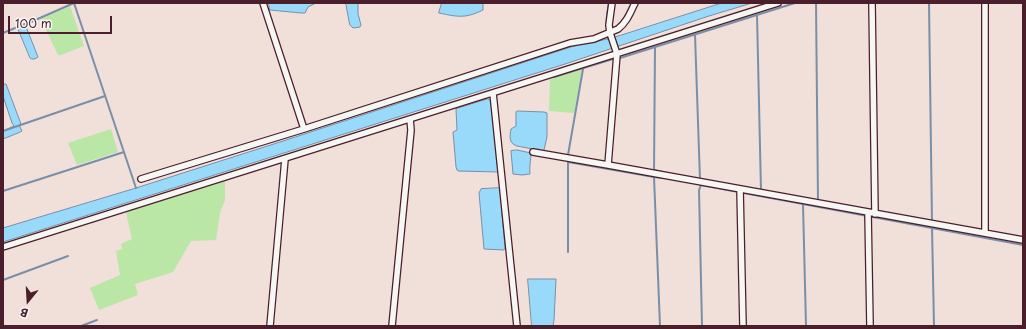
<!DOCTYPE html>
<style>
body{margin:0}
#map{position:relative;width:1026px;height:329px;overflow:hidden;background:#f1dfda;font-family:"Playpen Sans",sans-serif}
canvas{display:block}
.frame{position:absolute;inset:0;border:4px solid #4a1f2b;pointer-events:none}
.north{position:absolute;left:8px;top:281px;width:40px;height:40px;-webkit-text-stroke:3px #f6f6f2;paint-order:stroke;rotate:198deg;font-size:11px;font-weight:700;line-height:16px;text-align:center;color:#4a1f2b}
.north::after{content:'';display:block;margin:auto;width:14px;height:18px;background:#4a1f2b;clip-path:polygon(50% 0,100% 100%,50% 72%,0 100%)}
.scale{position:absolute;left:8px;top:16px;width:104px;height:18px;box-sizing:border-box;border:2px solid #4a1f2b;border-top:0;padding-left:5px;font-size:12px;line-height:14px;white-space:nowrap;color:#4a1f2b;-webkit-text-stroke:3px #f6f6f2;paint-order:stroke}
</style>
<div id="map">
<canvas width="1026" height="329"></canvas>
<div class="frame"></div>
<div class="north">B</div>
<div class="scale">100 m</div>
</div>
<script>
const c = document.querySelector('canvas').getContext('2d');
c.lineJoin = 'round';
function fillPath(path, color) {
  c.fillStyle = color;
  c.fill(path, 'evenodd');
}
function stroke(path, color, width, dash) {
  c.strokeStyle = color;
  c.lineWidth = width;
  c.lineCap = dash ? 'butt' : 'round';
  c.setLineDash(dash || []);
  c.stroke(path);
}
const green = new Path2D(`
 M70,6L84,46L61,55H58L41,19Z
 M582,70L574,113L549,111L550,79Z
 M111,129L118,152L77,165L68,143Z
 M225,181V200L220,213L216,240L191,241L173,272L135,284L138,295L99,310L90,288L120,275L116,251L122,249L121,244L132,239L126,212Z`);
const water = new Path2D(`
 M269,3H316L308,7L305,13H301L270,10Z
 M346,3H358V14L361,25L360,27L353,28L350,25Z
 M442,3H483V10C479,12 474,14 470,15C460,18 449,15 439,13Z
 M722,3H752L709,16L562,65L3,242V228L136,188L283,141L580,44C598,42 616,37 634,31Z
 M25,24L38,57C36,59 32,60 30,58L17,27Z
 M4,84H6L21,124L19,125L22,131L18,133L3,139V131L14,126L12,123L3,96V85Z
 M488,99L491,101L498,172L458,171L457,170L456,167L453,132L457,130L456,109Z
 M518,111L544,112L547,113V137L544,150L543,151L517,146C508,143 510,136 511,129L516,126V112Z
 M517,150L531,153C531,160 529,167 530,174L522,175L513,174L511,151Z
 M499,188L500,189L505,248L504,250L484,249L479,193L481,189Z
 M528,279H556L554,320L553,326H532Z`);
const stream = new Path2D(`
 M74,3L136,188
 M816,3L818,201
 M929,3L932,223
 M757,15L761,191
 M24,25L74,3
 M3,33L20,26
 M695,35L700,180
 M608,39C606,23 606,18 609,3
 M655,47L654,170L663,172V178L654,177L660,326
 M554,77L613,59L620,58L795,3
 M3,131L105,96
 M568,162L654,177
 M3,191L124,152
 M803,204L806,326
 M932,227L934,326
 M568,252V155L583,69
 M3,280L68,256
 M81,326L97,320
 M702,326L699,190L701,185L1023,245`);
const street = new Path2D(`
 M263,3L304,129
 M612,3L609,25L610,33L617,54L608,165L1023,240
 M872,3L875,214
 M493,93L517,326
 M533,152L608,165
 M141,179L304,129L570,43L594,39L618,29C627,22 630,13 635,3
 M740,189L743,326
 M868,212L870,326
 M985,233V3
 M3,247L778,3
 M270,326L285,159
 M392,326L411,130L410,119`);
fillPath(green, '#bae7a5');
fillPath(water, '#99d9fa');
stroke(water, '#798fa7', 1);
stroke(stream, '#798fa7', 2);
stroke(street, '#4a1f2b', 8);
stroke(street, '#f6f6f2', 5.5);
</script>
